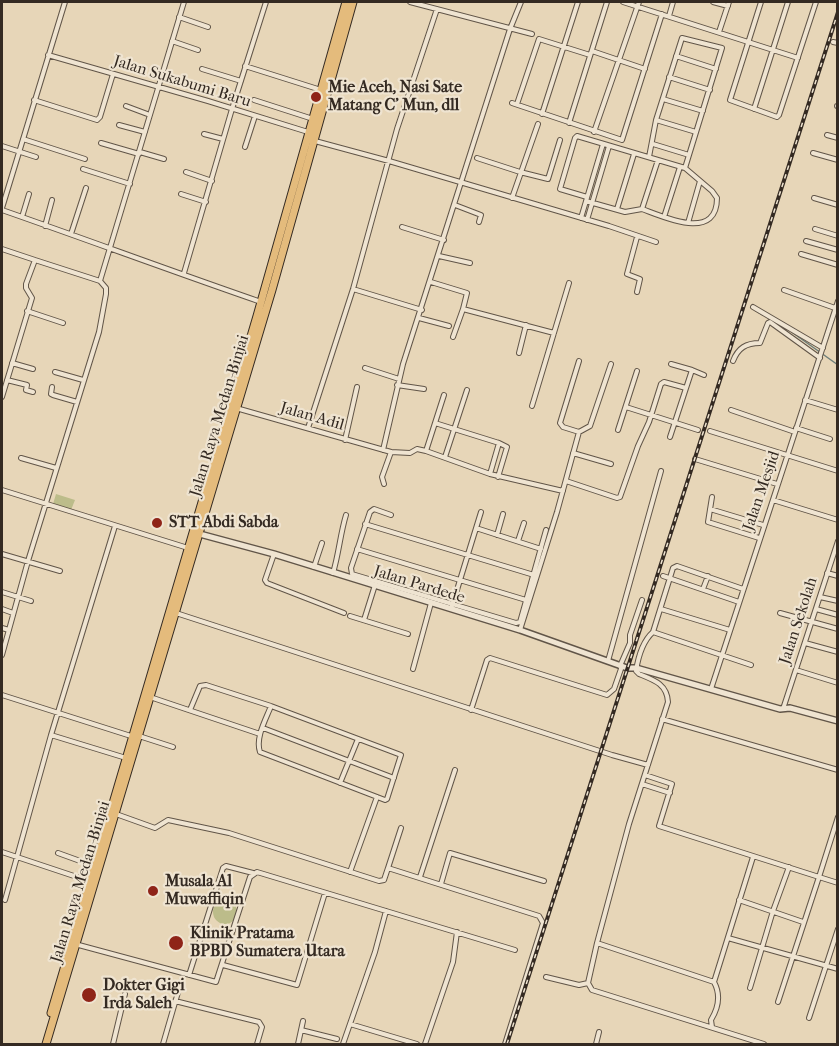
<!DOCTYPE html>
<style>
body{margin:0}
#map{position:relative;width:839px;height:1046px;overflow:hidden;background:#e7d6b8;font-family:"IM FELL French Canon",serif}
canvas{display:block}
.frame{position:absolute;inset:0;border:3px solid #342a22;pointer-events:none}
</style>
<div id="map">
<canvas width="839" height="1046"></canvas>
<div class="frame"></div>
</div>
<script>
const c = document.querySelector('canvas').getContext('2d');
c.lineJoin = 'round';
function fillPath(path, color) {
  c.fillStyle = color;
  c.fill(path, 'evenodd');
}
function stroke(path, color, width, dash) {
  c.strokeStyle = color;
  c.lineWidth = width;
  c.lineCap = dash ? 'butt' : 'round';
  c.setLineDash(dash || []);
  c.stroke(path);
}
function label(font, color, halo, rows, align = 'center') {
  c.font = font + ' "IM FELL French Canon",serif';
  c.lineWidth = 4.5;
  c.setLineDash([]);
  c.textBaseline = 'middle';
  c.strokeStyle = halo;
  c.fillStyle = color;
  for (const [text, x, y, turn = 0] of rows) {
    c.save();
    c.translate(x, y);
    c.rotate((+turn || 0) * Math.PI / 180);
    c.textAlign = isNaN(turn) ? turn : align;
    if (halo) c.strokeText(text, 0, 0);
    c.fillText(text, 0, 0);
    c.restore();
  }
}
const green = new Path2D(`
 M56,494L75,500L71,510L53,504Z
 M213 912a12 12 0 1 1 24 0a12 12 0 1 1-24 0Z`);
const stream = new Path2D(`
 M755,310L763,315
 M793,333L838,365`);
const minor = new Path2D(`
 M410,2L532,34
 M623,2L798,58
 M713,2L728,6
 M761,2L730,100L777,117L779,115L816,2
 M669,16L673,2
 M179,17L208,27
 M719,32L729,2
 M172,41L198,50
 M833,42L838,43
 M592,51L645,69
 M48,55L208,101L308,132
 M676,56L716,69
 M245,66L321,90
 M202,69L241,81
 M669,77L710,90
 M663,99L703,111
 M34,100L97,120L100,117L113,74
 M254,100L313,119
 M512,103L622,140L662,14
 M517,104L539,39L590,55
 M126,106L150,115
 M837,106H838
 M754,109L788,2
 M542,114L578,2
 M656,120L696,132
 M569,123L607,2
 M119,125L145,132
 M594,132L639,2
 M204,134L223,139
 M827,135L838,138
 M23,139L85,159
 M315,141L389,161L609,226L656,242
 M101,143L139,154
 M653,144L689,155
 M2,146L36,157
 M245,147L255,116
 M140,152L164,159
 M813,153L838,160
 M649,157L656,120L682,38L722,48L685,168
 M477,158L520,172L548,179L560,140
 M83,169L130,184
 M186,172L212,181
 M181,194L206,202
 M587,197L560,189L575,138L577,136L685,168L712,191L717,198C717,242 664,217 642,209
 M512,198L538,124
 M814,198L838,205
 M586,201L625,212L642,209L658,160
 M455,205L481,215L479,222
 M2,208L65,2
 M617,209L634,154
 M2,210C88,240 174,272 261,302
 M22,217L29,194
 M664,217L680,167
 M581,218L603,144
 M587,220L609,146
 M688,223L700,181
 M45,226L52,200
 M402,227L444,240
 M815,229L838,236
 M71,234L86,188
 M806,241L838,250
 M2,249L35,260L26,284V288L32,298L2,397
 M801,254L838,265
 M439,256L470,263
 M184,273L232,109L266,2
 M100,281L184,2
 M431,282L467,293L463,309L554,333
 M353,289L422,310
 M784,290L835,308
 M637,292L640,279L627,274L637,237
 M753,307L823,348
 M27,311L63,323
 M419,318L449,326
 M453,337L463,309
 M519,353L526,325
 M733,361C738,348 746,343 760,343L768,323L770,322L820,358
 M12,363L33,369
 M365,368L399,379
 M692,370L704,375
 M55,372L83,380
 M7,380L27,385L26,390L33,392
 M397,385L424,389
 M52,387L51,394L53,395L77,402
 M805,400L838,410
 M532,406L569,283
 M626,407L698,430
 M236,408L391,452L410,453L417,449L426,451L490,474L563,491
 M731,410L795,432
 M435,423L499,443L490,474
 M308,428L353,289L397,129L437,9
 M796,428L830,439
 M618,430L637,371
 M710,431L838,471
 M579,432L590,426L611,364
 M670,437L692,370L671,364
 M345,440L357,387
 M383,450L403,364L510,29L521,2
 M426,451L444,395
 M573,453L611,464
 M445,457L467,390
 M21,458L56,468
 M695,459L777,484
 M498,477L507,447L499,443
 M566,481L617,498L620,497L638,446L649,422L661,384L664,382L686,388
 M384,484L382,477L391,452
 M2,490L188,548
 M712,497L708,522L759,538
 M773,500L838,520
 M710,509L763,525
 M391,515L374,509L370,512L351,568L352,574L516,623L520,622L546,530
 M365,524L534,575
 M476,528L541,549
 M497,535L503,514
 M518,541L524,523
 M357,549L526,600
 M2,554L60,571
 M274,554L265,580L267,583L344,613
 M314,567L322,543
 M333,573C339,553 340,535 346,515
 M827,573L838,576
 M663,576L739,602
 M703,589L708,576
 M743,589L677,566L673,568L653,632C643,641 638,658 636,671L639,674C654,680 667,684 668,702L629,824L597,943L714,982L753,857
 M2,592L31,601
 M820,597L838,601
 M452,606L481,512
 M2,609L13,613
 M661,609L730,630
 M816,609L838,615
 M176,613L612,755L648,765
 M780,613L838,629
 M350,616L408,634
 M364,620L375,585
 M2,628L9,630
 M520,630L557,512L579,432L563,427L560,423L579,361
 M653,632L751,665
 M805,643L838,652
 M2,655L28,561L99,332L106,294V288L100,281L35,260
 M608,661L661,471
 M620,666L630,643V635L642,600
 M413,669L431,603
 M796,670L838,683
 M711,689L838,301
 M2,695L134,737
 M150,697L260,734
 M783,709L838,541
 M190,710L200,686L206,685L271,706L401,755L387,799L385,800L260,752C255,738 266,719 271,706
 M471,710L487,660L490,658L607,695L614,689L622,666
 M662,719L838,770
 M263,728L394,778
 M51,735L126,758
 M139,736L173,747
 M645,775L672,784L659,826L819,877L778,1002
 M340,783L358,739
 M642,784L670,793
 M116,814L155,828L168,820L229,833L379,881L384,880L388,868L539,916L543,923L505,1044
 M838,817L819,877L838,883
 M2,852L89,881
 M58,853L94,866
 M388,868L401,828
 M350,872L377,797
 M420,877L455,770
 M441,884L450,853L544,881
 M5,900L51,735L115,526
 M739,900L803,922
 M728,938L838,969
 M597,943L588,983L592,990L764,1044
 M75,944L216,982L250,877L257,872L515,950
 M223,965L297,985L325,893
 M189,975L223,868L226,866L253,873
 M546,977L579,985L588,983
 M750,988L773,911L789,867
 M175,1001L259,1022L262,1027L257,1044
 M809,1018L838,929
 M350,1024L417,1044
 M712,1027L711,1020C719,1007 721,995 714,982
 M301,1030L337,1039
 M113,1044L125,994
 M163,1044L181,982
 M298,1044L303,1021
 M343,1044L375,952L386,911
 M425,1044L453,962L457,932
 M596,1044L599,1032`);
const tertiary = new Path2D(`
 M196,533L274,554L520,630L627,668H636L780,709L790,708L838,721`);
const trunk = new Path2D(`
 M51,1013L257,316L346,2
 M46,1044L272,290L353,2`);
const rail = new Path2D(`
 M507,1044L838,12`);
const markers = [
 [316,97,6,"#8f2418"],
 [157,523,6,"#8f2418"],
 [153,891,6,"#8f2418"],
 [176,943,8,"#8f2418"],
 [89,995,8,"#8f2418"]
];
const streetNames = [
 ["Jalan Sukabumi Baru",182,82,17],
 ["Jalan Raya Medan-Binjai",220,416,-73],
 ["Jalan Adil",312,417,16],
 ["Jalan Mesjid",762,491,-71],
 ["Jalan Pardede",419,585,17],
 ["Jalan Sekolah",799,621,-72],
 ["Jalan Raya Medan-Binjai",81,882,-73]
];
const poiNames = [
 ["Mie Aceh, Nasi Sate",328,88],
 ["Matang C' Mun, dll",328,106],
 ["STT Abdi Sabda",169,523],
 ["Musala Al",165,882],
 ["Muwaffiqin",165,900],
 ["Klinik Pratama",190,934],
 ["BPBD Sumatera Utara",190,952],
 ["Dokter Gigi",103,986],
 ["Irda Saleh",103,1004]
];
fillPath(green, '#bcbc8a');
stroke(stream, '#6f7f7a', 1.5);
stroke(minor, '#615548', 6);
stroke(tertiary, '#615548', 8);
stroke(trunk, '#342a22', 9);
stroke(minor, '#efe4d1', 4);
stroke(tertiary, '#efe4d1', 5);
stroke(trunk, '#e4bb7c', 7);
stroke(rail, '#342a22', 4);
stroke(rail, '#efe4d1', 1.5, [4.5]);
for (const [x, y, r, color] of markers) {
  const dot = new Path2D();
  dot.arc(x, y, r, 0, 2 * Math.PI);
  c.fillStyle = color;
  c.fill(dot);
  stroke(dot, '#efe4d1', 2);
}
label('16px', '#342a22', '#efe4d1', streetNames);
label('bold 16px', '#342a22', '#efe4d1', poiNames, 'left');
</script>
